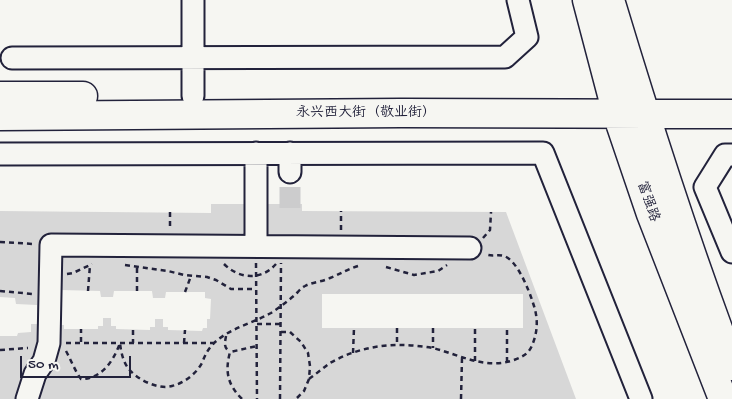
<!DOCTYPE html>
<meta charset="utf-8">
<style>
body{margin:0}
#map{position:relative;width:732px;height:399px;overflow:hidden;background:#f6f6f2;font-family:"Gochi Hand",sans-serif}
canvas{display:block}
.scale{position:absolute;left:20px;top:356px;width:111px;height:22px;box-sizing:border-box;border:2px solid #22223b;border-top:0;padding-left:6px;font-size:15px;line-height:18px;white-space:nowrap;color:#22223b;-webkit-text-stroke:4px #f6f6f2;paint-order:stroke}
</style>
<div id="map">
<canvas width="732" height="399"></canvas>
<div class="scale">50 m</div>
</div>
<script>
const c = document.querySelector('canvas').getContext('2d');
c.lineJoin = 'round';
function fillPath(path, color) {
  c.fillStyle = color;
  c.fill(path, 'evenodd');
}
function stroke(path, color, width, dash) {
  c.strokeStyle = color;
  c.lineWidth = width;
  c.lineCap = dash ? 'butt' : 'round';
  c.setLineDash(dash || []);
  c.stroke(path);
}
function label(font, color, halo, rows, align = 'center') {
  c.font = font + ' "Gochi Hand","LXGW WenKai TC",sans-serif';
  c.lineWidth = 4.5;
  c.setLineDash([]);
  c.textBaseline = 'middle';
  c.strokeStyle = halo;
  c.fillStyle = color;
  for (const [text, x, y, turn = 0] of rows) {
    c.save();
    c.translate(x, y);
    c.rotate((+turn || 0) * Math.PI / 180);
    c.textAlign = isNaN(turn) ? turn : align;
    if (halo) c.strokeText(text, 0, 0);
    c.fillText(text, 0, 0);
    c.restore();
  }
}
const green = new Path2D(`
 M211,204H302V211L506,212L576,399H0V336H17L18,333L31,332V324H37V305L16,304L15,298L0,297V211L211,213ZM61,290L100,291L101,297H113L114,291H152L153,298H165L166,292H205V298L211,299L210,319H207V328H203L202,331L168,330V327H163V319H155V327H150V330L116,329V326H111V318H103V326H98V329H64V325H58L55,296H61ZM322,294H523V328H322Z`);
const minorTunnel = new Path2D(`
 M290,208V172`);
const path = new Path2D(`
 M170,212V228
 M341,230V211
 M483,238L490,230L491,212
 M0,242L34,244
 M256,263L257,399
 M224,264C239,279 261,281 276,264
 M125,265L168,271L184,275L207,277L216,280L231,289H256
 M386,267L414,275L438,271L447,265
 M67,274L73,273L92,264
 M0,291L33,294
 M88,291L90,265
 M137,291V266
 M185,292L191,276
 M257,324H281
 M397,328V345
 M433,328V348
 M133,330V343
 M281,332H290L301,342L308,353L310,366L309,379L304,391L296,399
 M226,336C225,343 223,347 230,352
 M81,342V329
 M66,343H214
 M184,343L185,330
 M0,350L28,348
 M66,351C71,360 75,371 81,379C102,379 114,360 120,343C121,352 123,361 128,368C137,380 159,390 172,386C184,383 196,374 202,363C205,355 208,349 214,343C230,328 253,323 271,313C280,307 288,301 296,294C298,292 301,288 305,286C312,282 322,282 330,278C340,274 348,269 358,266
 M353,353L354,328
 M475,361V328
 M507,362V328
 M309,379C316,374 323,368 330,363C351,351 375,345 399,345C410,345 422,346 433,348C460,355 486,370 514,360C524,356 529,354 533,343C538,330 538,317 533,303C529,290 517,260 504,256C497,254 493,257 485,254
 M242,399C227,384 225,371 230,352L257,346
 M280,399L281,263
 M461,399L462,358`);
const minor = new Path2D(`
 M193,0V96
 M12,58L505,57L527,37L518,0
 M256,153V246
 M0,154L543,153L641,399
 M732,155H725L705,187L732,252
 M290,172V153
 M27,399L35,374L44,361L49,343L51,245L470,248`);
const major = new Path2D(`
 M587,0L617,114L651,214L723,399
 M610,0C647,123 686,246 732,366
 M0,96H83
 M0,116L401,113L732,114`);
const streetNames = [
 ["永兴西大街（敬业街）",366,114],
 ["富强路",647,202,71]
];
fillPath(green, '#d7d7d7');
stroke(minorTunnel, '#cccccd', 21, [21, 11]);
stroke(minor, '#22223b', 25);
stroke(major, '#22223b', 31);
stroke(path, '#22223b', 2.5, [5, 4]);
stroke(minor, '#f6f6f2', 21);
stroke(major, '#f6f6f2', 28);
label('14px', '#22223b', '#f6f6f2', streetNames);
</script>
